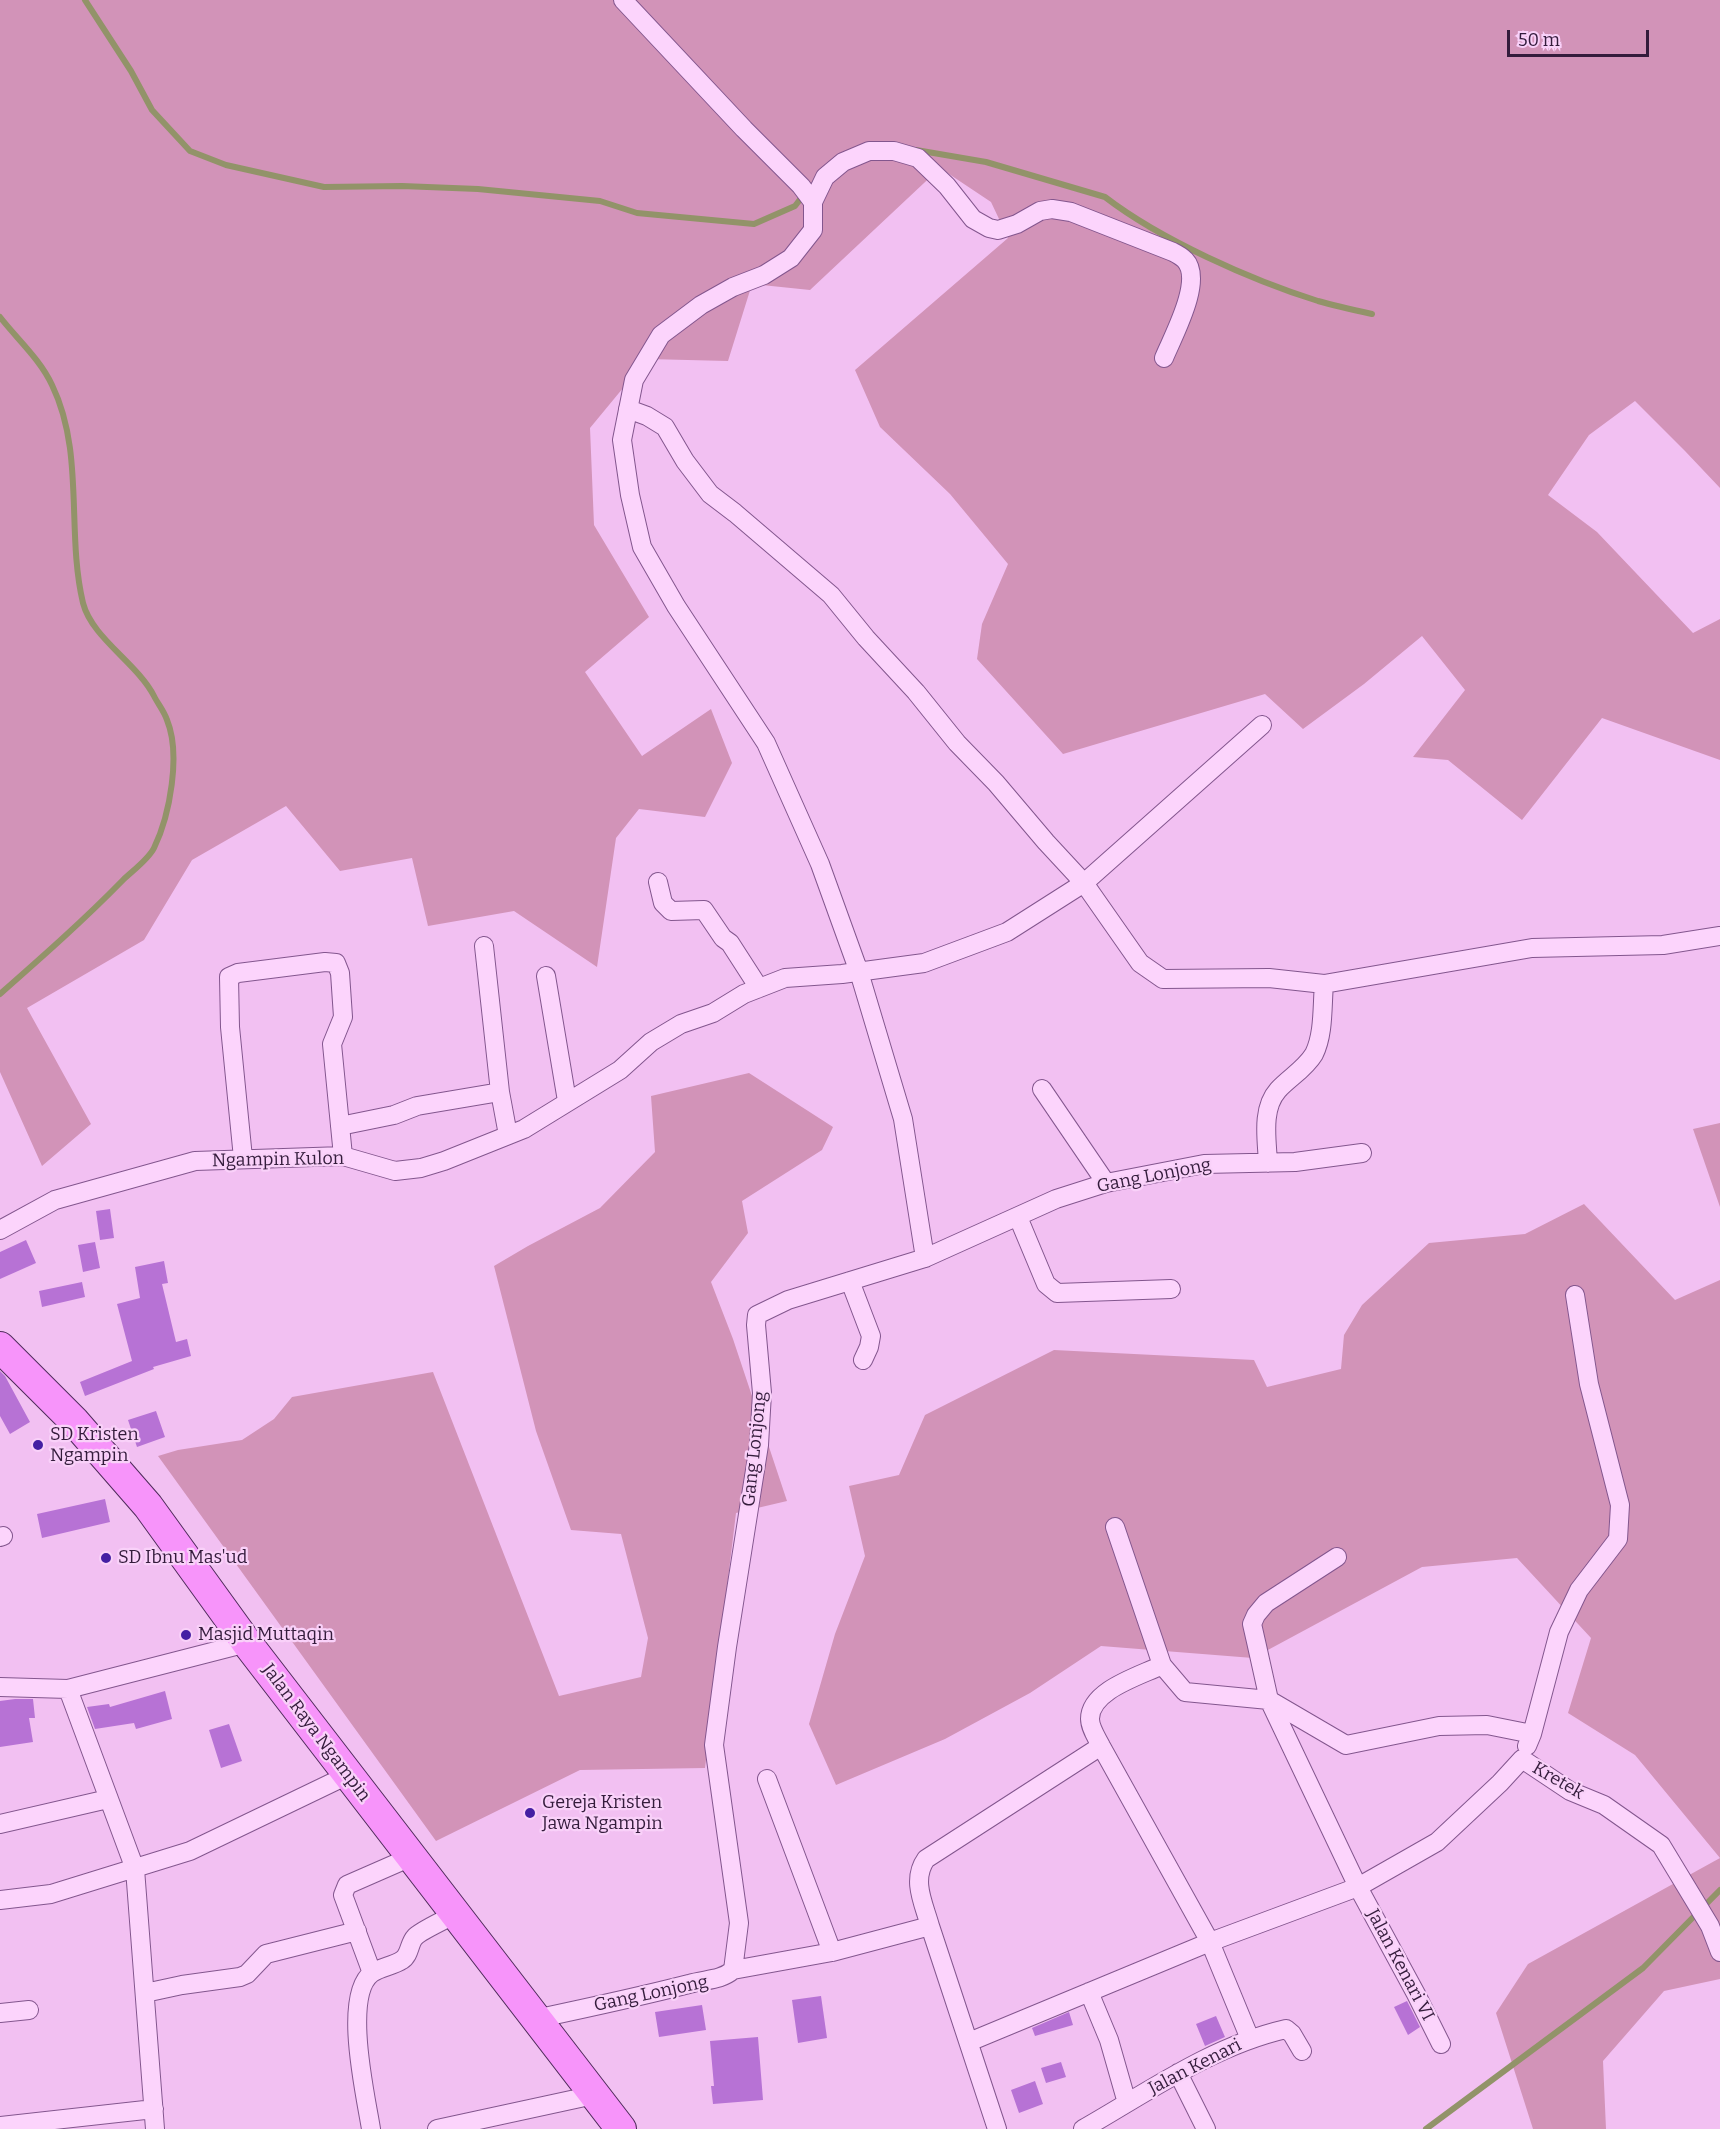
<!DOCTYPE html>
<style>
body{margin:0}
#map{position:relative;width:1720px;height:2129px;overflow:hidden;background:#f2c0f2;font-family:Bitter,serif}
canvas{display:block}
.scale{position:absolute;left:1507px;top:30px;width:142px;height:27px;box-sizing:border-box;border:3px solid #341c3c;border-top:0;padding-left:8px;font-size:18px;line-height:21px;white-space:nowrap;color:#341c3c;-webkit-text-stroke:4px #f9d1f9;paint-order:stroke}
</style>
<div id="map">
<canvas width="1720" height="2129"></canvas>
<div class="scale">50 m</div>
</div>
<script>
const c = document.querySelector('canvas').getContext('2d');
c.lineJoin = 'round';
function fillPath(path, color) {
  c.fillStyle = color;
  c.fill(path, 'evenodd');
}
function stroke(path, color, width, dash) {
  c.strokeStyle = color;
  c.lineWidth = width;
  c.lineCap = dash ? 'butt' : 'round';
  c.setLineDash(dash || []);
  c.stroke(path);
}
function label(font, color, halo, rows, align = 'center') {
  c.font = font + ' Bitter,serif';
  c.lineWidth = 4.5;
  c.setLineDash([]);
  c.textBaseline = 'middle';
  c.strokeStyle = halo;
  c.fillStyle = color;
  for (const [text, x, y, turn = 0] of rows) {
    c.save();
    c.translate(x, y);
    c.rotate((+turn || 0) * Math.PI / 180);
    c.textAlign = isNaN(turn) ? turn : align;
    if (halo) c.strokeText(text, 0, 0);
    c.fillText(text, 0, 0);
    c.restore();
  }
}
const green = new Path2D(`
 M0,0H1720V488L1685,451L1635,401L1589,435L1548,495L1597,532L1693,633L1720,619V760L1602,718L1522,820L1448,760L1413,757L1465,690L1422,636L1364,684L1303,729L1265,694L1063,754L977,659L982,624L1008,564L950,494L880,427L855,370L1008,238L991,202L940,168L810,290L752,284L728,361L647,359L590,428L594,525L649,617L585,672L642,756L711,709L732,763L705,817L639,809L616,838L597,967L514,911L428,926L412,858L340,871L286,806L192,860L144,940L27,1008L91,1124L42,1166L0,1072Z
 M749,1073L833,1127L822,1150L742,1201L748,1233L711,1282L733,1339L787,1501L736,1513L705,1768L580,1770L436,1841L158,1456L178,1450L242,1440L274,1419L292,1397L433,1372L559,1696L641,1677L648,1638L621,1534L571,1530L536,1431L494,1266L528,1246L600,1208L655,1152L651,1096Z
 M1720,1123V1207L1693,1129Z
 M1584,1204L1675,1300L1720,1280V1979L1664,1991L1603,2061L1606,2129H1533L1496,2013L1528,1964L1720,1858L1635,1755L1568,1713L1591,1638L1517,1558L1422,1567L1253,1658L1101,1646L1030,1693L945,1739L836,1785L809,1724L835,1634L865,1556L849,1486L899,1475L925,1415L1054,1350L1254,1360L1267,1387L1341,1369L1344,1335L1362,1305L1429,1243L1525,1234Z`);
const stream = new Path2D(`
 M85,0L131,71L152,110L190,151L226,165L324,187L402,186L478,189L600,201L637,213L754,224L795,206L805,193
 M916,150L986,162L1105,197C1161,240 1251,280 1318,301C1336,306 1354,310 1372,314
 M0,317C17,339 40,359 52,385C85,453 66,532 83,603C92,638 137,663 154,696C158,704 164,711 167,720C181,754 170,815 154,848C148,860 132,871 123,880C84,920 42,957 0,994
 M1426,2129L1643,1968L1720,1890`);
const building = new Path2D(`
 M110,1209L114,1238L100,1240L96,1211Z
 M26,1240L36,1263L0,1279V1252Z
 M95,1242L100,1268L83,1272L78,1245Z
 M164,1261L168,1283L162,1284L176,1342L187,1339L191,1356L153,1367L154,1369L85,1396L80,1382L132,1361L117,1304L140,1298L135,1267Z
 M82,1282L85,1297L42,1307L39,1291Z
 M0,1371L5,1376L30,1422L10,1434L0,1416Z
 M156,1411L165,1437L137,1447L128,1420Z
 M105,1499L110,1522L42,1538L37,1514Z
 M165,1691L172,1719L136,1729L134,1723L95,1729L87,1707L109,1704L110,1707Z
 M15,1699H33L35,1718H29L33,1742L0,1747V1701Z
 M229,1724L242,1761L221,1768L209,1730Z
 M821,1996L827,2038L798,2043L792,2000Z
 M1407,2001L1420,2027L1408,2035L1394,2007Z
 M702,2005L706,2030L659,2037L655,2012Z
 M1069,2012L1073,2025L1035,2036L1032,2028Z
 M1216,2016L1225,2037L1205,2046L1196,2024Z
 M758,2037L763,2100L713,2104L711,2086H714L710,2041Z
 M1061,2062L1066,2077L1046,2083L1041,2068Z
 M1035,2081L1043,2104L1019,2113L1011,2090Z`);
const street = new Path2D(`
 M623,0L744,129L801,186L813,202
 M628,409L647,416L665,427L685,461L710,494L735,513L831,595L866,638L916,692L957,743L996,783L1046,842L1084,883L1140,963L1163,979L1269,978L1324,984L1532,948L1663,945L1720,936
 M658,882L663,903L671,911L704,910L723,938L730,943L759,988
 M484,946L500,1092L508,1135
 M546,976L567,1101
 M1042,1089L1106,1183
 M340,1126L394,1115L417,1106L500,1092
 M243,1158L230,1027L229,977L238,973L325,962L336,963L340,973L343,1017L332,1044L343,1156
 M1268,1163C1267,1140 1261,1109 1278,1090C1289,1078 1305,1069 1314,1054C1324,1034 1322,1006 1324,984
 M1018,1217L1046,1284L1057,1293L1171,1289
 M0,1230L55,1200L195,1161L343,1156L395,1171L421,1168L444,1161L524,1129L620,1070L651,1042L681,1024L713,1013L744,994L785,978L842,974L924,963L1007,932L1084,883L1262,725
 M925,1258L903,1119L859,972L820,864L766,743L676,606L642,547L630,495L622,440L634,380L661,335L701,305L733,287L764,275L791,258L813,230V202L825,177L843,162L869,151H894L918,158L947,186L973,219L989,228L998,230L1017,224L1040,211L1052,209L1071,212L1173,252C1177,254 1182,257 1185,260C1204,280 1173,336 1164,358
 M850,1281L871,1336L869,1347L863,1360
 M1115,1527L1162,1665L1185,1692L1269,1700L1346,1745L1439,1726L1487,1725L1532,1734
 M0,1537L3,1536
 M1337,1557L1266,1603L1256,1615L1252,1624L1257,1646L1269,1700L1358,1887L1416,1994L1441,2044
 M1162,1665C1140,1676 1090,1690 1090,1719C1090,1728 1097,1738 1101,1746L1210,1942L1250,2039
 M0,1687L68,1689L247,1643
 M68,1689L135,1869L155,2129
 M1527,1746L1532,1734L1559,1632L1579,1590L1618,1539L1620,1505L1589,1384L1575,1295
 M767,1779L832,1952
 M0,1824L108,1799
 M0,1900L51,1894L190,1851L348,1775
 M930,1926C924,1904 911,1880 926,1859L1101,1746
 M733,1970L832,1952L930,1926L997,2129
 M372,1973L343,1895L347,1885L411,1857
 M1089,1992L1109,2040L1127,2103
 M145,1993L182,1985L240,1977L247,1974L266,1954L357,1931
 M0,2013L29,2010
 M535,2019C587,2008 638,1997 689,1984C705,1979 720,1981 733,1970L739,1923L714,1745L727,1647L759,1445L762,1393L756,1325L757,1315L788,1300L925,1258L1056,1199L1106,1183L1204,1164L1295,1162L1362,1153
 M969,2042L1210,1942L1358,1887L1437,1842L1500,1783L1522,1759L1570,1791L1604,1805L1661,1845L1710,1926L1720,1952
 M1178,2073L1206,2129
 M0,2126L154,2109
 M371,2129C366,2097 342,1995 372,1973C381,1967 393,1966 402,1960C410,1955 409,1943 415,1937C420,1931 447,1919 455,1914
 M437,2129L594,2095
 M1083,2129C1148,2092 1212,2046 1286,2029L1292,2034L1302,2051`);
const primary = new Path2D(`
 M0,1347L74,1421L148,1506L247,1643L621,2129`);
const markers = [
 [38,1445,6,"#441fa3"],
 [106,1558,6,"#441fa3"],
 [186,1635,6,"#441fa3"],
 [530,1813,6,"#441fa3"]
];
const streetNames = [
 ["Ngampin Kulon",278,1160,-1],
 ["Gang Lonjong",1154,1176,-11],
 ["Gang Lonjong",755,1449,-84],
 ["Jalan Raya Ngampin",316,1733,53],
 ["Kretek",1558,1781,30],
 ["Jalan Kenari VI",1400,1965,62],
 ["Gang Lonjong",651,1994,-12],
 ["Jalan Kenari",1195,2067,-27]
];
const poiNames = [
 ["SD Kristen",50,1435],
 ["Ngampin",50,1456],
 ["SD Ibnu Mas'ud",118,1558],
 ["Masjid Muttaqin",198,1635],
 ["Gereja Kristen",542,1803],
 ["Jawa Ngampin",542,1824]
];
fillPath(green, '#d293b8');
stroke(stream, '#929369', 6);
fillPath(building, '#b772d5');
stroke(street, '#83568e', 20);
stroke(primary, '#4f2b5b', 32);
stroke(street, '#fcd4fc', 18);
stroke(primary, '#f794fa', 30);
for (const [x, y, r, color] of markers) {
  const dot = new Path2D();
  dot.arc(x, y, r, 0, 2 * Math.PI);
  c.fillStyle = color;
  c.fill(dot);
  stroke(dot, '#f9d1f9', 2);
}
label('18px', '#341c3c', '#f9d1f9', streetNames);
label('18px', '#341c3c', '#f9d1f9', poiNames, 'left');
</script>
